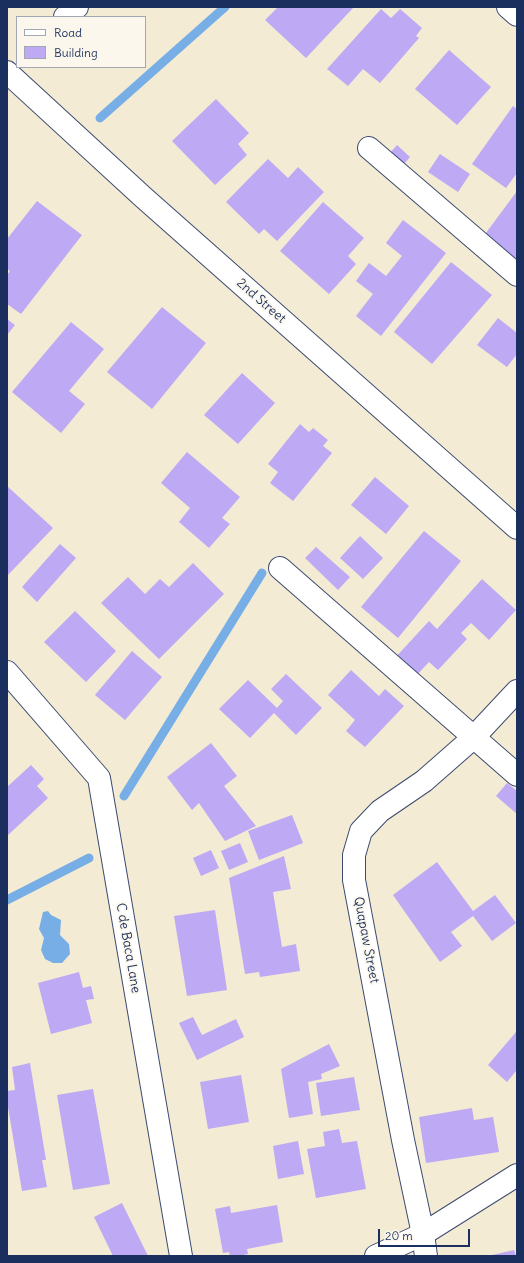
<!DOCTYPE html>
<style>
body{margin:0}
#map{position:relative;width:524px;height:1263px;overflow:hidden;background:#f4ebd4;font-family:Delius,sans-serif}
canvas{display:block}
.frame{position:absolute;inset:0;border:8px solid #1b2f5e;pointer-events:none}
.legend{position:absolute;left:16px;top:16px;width:130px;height:52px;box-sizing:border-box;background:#fbf7ec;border:1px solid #a1a7b3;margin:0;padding:5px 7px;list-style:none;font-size:12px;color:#1b2f5e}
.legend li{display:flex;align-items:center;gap:8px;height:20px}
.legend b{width:20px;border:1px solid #a1a7b3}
.scale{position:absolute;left:378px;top:1229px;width:92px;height:18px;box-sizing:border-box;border:2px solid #1b2f5e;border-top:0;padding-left:5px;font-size:12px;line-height:14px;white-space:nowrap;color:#1b2f5e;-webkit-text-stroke:3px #fbf7ec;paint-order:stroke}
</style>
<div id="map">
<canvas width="524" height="1263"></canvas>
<div class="frame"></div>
<ul class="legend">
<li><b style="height:5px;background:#fff"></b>Road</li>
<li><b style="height:11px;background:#bda9f4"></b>Building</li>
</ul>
<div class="scale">20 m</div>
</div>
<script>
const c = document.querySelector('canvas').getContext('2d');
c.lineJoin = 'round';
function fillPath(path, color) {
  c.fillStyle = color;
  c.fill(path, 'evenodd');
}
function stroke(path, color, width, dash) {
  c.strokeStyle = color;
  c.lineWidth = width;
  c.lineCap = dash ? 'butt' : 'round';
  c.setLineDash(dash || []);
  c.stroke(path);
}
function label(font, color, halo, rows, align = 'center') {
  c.font = font + ' Delius,sans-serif';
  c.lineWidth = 3.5;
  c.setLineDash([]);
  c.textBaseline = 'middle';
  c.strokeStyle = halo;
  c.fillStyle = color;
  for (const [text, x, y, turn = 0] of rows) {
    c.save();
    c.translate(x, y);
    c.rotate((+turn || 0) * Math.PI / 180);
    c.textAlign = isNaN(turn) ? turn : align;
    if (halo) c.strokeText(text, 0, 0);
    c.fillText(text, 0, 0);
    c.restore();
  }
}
const water = new Path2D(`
 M48,911L51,915L61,920L60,935L69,944L70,954L62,963H53L45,959L41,950L44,938L39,929L43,912Z`);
const stream = new Path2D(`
 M100,118L225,7
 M124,796L262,573
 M7,900L89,858`);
const building = new Path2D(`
 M278,7H354L306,58L265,20Z
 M381,9L391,18L400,9L422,28L416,36L419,38L380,83L363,69L348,86L327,69Z
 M449,50L491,87L457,125L415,89Z
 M216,99L249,133L238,144L247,155L215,185L172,141Z
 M513,106L517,109V173L506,188L472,164Z
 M397,145L410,157L404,164L390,153Z
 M440,154L470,174L458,192L428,172Z
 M268,159L288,178L298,167L324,192L277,241L264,229L259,234L226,202Z
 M517,191V262L483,237Z
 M37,201L82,235L21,314L7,304V275L10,271L7,269V239Z
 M323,202L364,238L348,256L356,264L329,294L280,251Z
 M403,220L446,253L381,336L356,316L373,294L356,281L369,263L386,276L402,256L386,243Z
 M451,262L492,295L432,364L394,332Z
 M162,307L206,343L152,409L107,372Z
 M498,318L517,333V354L507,367L477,345Z
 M7,319L15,325L7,335Z
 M71,322L104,349L69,391L85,404L61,433L12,392Z
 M242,373L275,403L238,444L204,415Z
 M300,424L309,432L313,428L328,440L323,446L332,453L293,501L270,483L278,472L268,464Z
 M187,452L240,497L222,518L230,524L209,548L179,522L190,508L161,483Z
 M375,477L409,506L386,534L351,505Z
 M7,486L53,528L7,576Z
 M424,531L461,561L398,638L361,607Z
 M360,536L383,558L363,579L340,558Z
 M60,544L76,558L37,602L22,587Z
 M316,547L350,577L338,590L305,558Z
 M193,563L224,594L159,659L101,603L128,577L145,594L160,579L169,587Z
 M482,579L516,610L489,640L471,623L461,633L467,639L438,670L429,662L414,678L394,659L429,621L437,629Z
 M75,611L116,651L86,682L44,642Z
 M132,651L162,677L125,720L95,695Z
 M351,670L379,696L385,689L404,706L365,747L346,731L355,720L328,695Z
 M286,674L322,708L296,735L274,713L250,738L219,709L248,680L277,708L283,701L271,689Z
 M211,743L237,776L224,786L256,826L225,841L199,803L192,810L167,777Z
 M31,765L44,779L37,786L48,798L7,836V787Z
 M507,783L517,791V814L496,796Z
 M292,815L303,843L259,860L248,831Z
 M240,843L248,862L229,870L221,851Z
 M211,850L219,868L201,876L193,858Z
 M284,856L291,889L273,892L282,947L296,944L300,971L260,977L259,972L245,974L229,878Z
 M437,862L473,911L495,895L516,923L492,941L473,916L451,932L462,946L440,962L393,895Z
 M215,910L227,990L187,996L174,916Z
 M79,972L83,988L91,986L94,999L86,1000L92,1023L51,1034L38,983Z
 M193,1017L202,1035L236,1019L244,1037L197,1060L179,1023Z
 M516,1032L517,1033V1072L516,1071L507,1082L488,1065Z
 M329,1044L340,1066L321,1074L322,1079L308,1082L313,1114L289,1118L281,1069Z
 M30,1063L46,1160H42L47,1187L22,1191L7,1101V1091L15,1090L12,1067Z
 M241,1075L249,1122L208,1129L200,1082Z
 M354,1077L360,1110L321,1116L316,1083Z
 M93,1089L110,1184L73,1190L57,1095Z
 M472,1108L474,1120L493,1117L499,1152L426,1163L419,1117Z
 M339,1129L342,1143L357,1141L366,1189L316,1198L307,1149L325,1146L323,1132Z
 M298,1141L304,1174L278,1179L273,1146Z
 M122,1203L148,1256H113L94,1217Z
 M277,1205L283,1242L247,1249L248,1254L238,1256H230L229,1252L223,1253L215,1209L230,1206L231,1213Z
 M514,1250L516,1256H493L492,1255Z`);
const minor = new Path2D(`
 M508,7L517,15
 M65,17L77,7
 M7,72L143,197L517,528
 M369,148L517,275
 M280,568L517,775
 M7,672L99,778L181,1256
 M376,1256L423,1234L517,1175
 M426,1256L423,1234L403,1140L354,880V855L361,831L380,811L424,781L473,738L517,691`);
const streetNames = [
 ["2nd Street",261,301,41],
 ["Quapaw Street",366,940,79],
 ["C de Baca Lane",128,948,80]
];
fillPath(water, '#77aee6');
stroke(stream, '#77aee6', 9);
fillPath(building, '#bda9f4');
stroke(minor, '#3c4b70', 24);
stroke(minor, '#fff', 22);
label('13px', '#1b2f5e', '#fbf7ec', streetNames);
</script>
